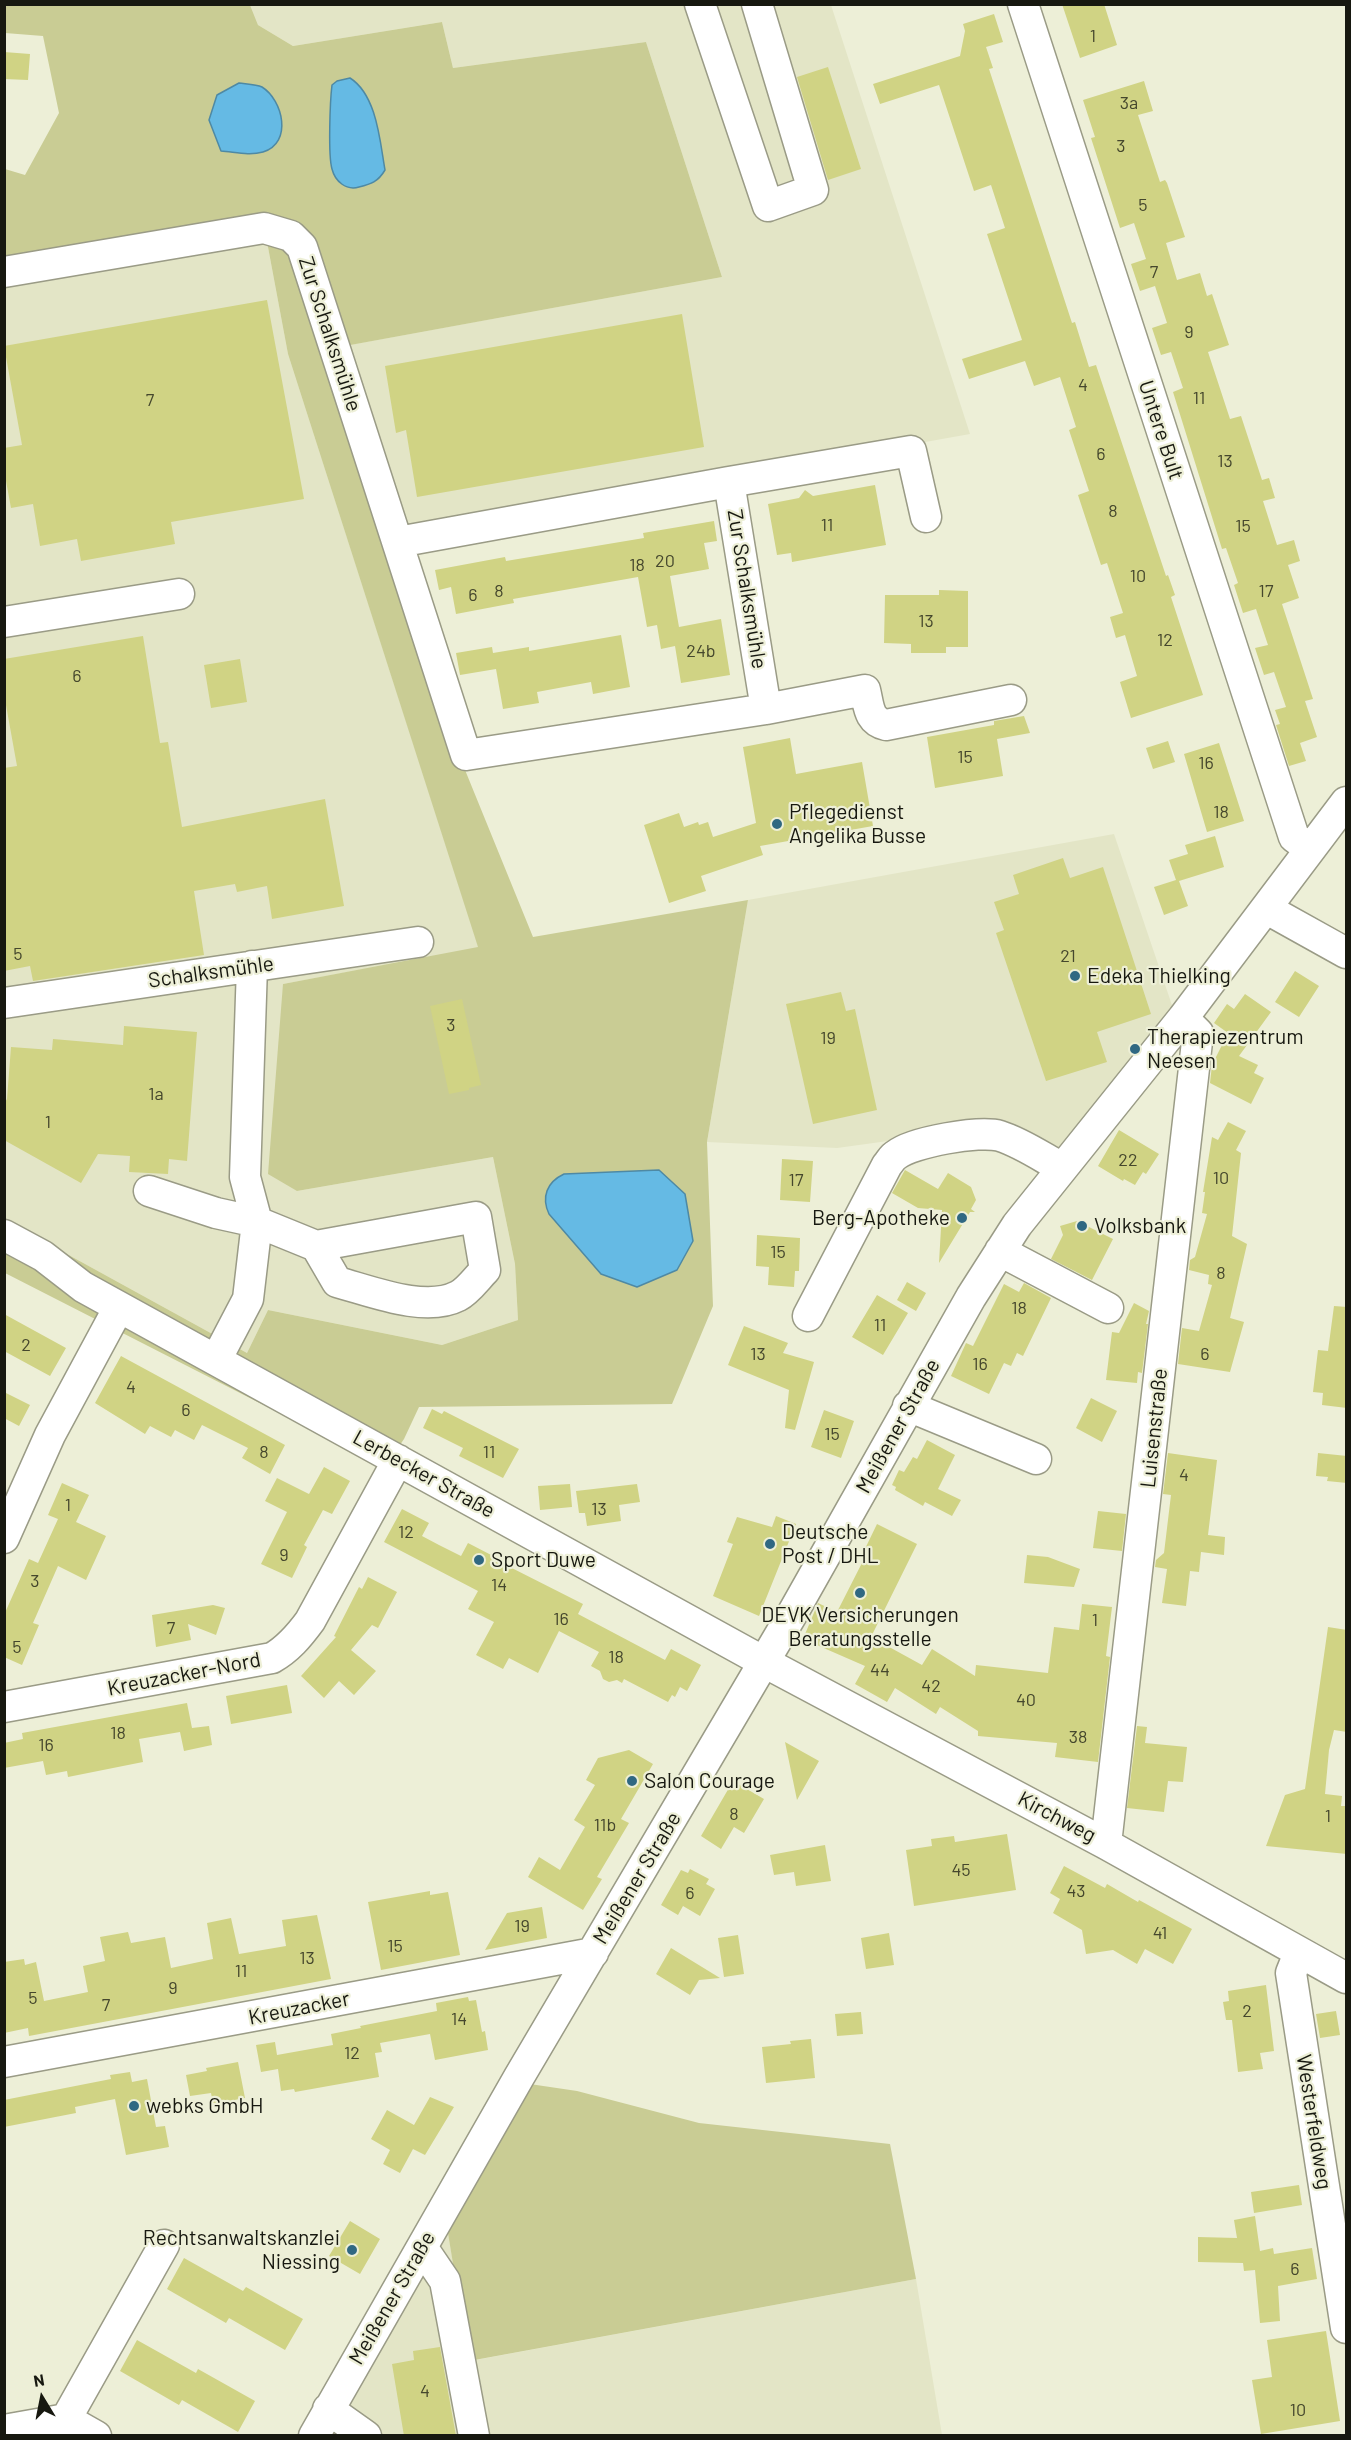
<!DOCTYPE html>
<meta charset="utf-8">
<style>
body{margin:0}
#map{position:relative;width:1351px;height:2440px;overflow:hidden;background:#edefd7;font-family:Barlow,sans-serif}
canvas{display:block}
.frame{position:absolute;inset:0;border:6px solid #171810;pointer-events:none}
.north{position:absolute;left:12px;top:2368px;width:60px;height:60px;-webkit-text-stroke:4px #edefd7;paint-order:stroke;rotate:350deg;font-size:16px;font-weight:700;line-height:24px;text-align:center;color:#171810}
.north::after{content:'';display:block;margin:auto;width:21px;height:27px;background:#171810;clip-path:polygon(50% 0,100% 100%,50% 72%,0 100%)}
</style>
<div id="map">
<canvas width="1351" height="2440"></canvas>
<div class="frame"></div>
<div class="north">N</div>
</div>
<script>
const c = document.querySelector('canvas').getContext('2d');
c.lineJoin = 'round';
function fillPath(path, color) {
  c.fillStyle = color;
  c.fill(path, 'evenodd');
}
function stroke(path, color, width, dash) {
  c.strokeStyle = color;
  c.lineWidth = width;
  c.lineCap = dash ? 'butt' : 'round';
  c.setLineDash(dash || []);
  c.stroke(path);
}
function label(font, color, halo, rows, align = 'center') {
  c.font = font + ' Barlow,sans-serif';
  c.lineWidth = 4.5;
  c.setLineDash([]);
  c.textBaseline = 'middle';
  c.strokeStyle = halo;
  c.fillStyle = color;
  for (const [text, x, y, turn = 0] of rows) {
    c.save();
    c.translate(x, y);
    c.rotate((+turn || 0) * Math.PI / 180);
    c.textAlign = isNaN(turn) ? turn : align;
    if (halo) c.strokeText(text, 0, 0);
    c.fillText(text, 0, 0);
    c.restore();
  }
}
const built = new Path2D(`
 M250,5H831L970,434L393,537L333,348L722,277L646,42L453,68L442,22L293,46L258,25Z
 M265,231L288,354L479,948L283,984L297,1191L493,1157L515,1264L518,1320L442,1345L268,1310L247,1353L5,1220V271Z
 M1114,834L1178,1023L1068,1164L990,1127L837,1148L707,1142L748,900Z
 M446,2221L470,2361L916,2279L942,2435L358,2436L328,2414Z`);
const green = new Path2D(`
 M5,5H250L258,25L293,46L442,22L453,68L646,42L722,277L334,348L463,765L533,937L748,900L707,1142L713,1306L672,1404L419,1407L404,1439L385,1467L5,1273V1220L247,1353L268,1310L442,1345L518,1320L515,1264L493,1157L297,1191L268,1174L283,984L478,947L288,354L265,231L5,271V169L25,175L59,113L43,36L5,33Z
 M523,2083L577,2091L699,2123L890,2144L916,2279L469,2361L446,2221Z`);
const water = new Path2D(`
 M350,78C377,95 380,142 385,170C378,182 371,184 359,187C346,191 335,181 332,169C328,156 330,101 332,85L337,81Z
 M239,83C246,84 256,84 262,87C283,100 293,143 263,152C249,156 235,152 221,151L209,120L217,95Z
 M659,1170L685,1194L693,1241L677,1270L637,1287L601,1274L549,1214C541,1197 547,1182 564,1174Z`);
const building = new Path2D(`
 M1062,4H1104L1117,45L1080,58Z
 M994,14L1003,42L986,47L993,68L989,69L1072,323L1075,322L1089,367L1096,365L1166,576L1168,575L1175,595L1171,597L1203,695L1131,718L1120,682L1137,676L1125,635L1116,638L1110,617L1123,613L1107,563L1101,565L1078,495L1089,491L1069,430L1076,427L1060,377L1034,386L1025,361L969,379L962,359L1022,340L987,234L1005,228L991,185L974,191L939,85L880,104L873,84L960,56L965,31L963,24Z
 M4,52L30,54L28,80L4,79Z
 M828,67L861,169L828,180L797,77Z
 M1144,81L1153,111L1138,115L1160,182L1165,180L1167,183L1185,237L1166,243L1177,280L1200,273L1207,296L1212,294L1229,345L1208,352L1230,419L1241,416L1262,480L1269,478L1275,498L1263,501L1277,545L1294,540L1300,561L1288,565L1299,598L1282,604L1313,699L1305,701L1317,737L1300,743L1306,761L1289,766L1276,725L1280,724L1275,710L1286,707L1274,672L1264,675L1255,648L1268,645L1256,609L1243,613L1234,585L1238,583L1226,548L1222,549L1173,392L1183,388L1171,352L1161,355L1152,328L1167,323L1155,286L1140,291L1131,264L1146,259L1134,223L1120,228L1091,138L1095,137L1083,100Z
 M267,300L304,499L171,522L175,544L81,561L77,539L40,546L33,504L11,508L4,470V448L22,445L4,346Z
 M682,314L704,447L417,497L406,430L396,433L385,366Z
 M875,485L886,545L792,562L791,553L777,555L768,504L799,498L805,490L813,496Z
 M714,521L717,541L704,543L709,569L670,576L679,627L721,619L730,675L681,683L675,646L661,649L657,625L647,627L638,577L513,599L514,603L456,614L451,587L439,590L435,570L505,557L506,561L644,538L643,533Z
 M939,590L968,591V647H946V653H911V644L884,643L885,595H939Z
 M621,635L630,687L593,694L591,682L537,692L539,703L503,709L496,669L460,675L456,653L492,647L493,653L529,647V651Z
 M143,636L160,743L168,742L182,827L325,799L344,906L272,919L267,886L237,892L235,884L194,891L204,955L33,981L30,966L4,971V768L17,766L4,694V659Z
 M240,659L247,702L211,708L204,665Z
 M1024,716L1030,733L997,739L1003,776L935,788L927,737L994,725V721Z
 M790,738L796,774L862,762L873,826L760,846L763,855L701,876L706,891L669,903L644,825L679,813L684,827L698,822L699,825L708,822L713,837L756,823L743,747Z
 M1168,741L1175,762L1153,769L1146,748Z
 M1219,743L1244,821L1207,832L1184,754Z
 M1215,836L1224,867L1179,881L1188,906L1164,915L1154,887L1176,880L1169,860L1188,854L1185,845Z
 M1063,858L1070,878L1103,867L1151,1014L1097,1032L1107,1062L1046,1081L996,933L1004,930L994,902L1019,894L1013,875Z
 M1295,971L1319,986L1299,1017L1275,1002Z
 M841,992L846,1011L855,1009L877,1110L813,1124L786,1004Z
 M1245,994L1271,1012L1239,1056L1258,1065L1254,1073L1264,1078L1251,1104L1210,1083L1212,1065L1228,1033L1214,1023L1227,1004L1234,1009Z
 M462,999L481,1085L469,1088V1090L449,1094L430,1006Z
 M124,1026L197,1032L187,1161L169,1159L168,1174L129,1172L130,1156L98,1154L81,1183L4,1140V1104L7,1099L11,1047L52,1050L53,1039L123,1045Z
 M1228,1122L1246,1131L1236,1150L1241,1153L1232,1236L1247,1244L1230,1318L1244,1322L1230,1372L1178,1364L1182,1328L1199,1331L1212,1285L1208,1284L1209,1275L1189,1270L1190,1260L1195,1257L1207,1214L1202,1213L1205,1192H1203L1212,1137L1218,1140Z
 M1119,1130L1159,1154L1146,1174L1143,1172L1135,1185L1124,1179L1123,1181L1098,1166Z
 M782,1159L813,1161L810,1202L780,1200Z
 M905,1170L938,1189L948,1173L971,1187L976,1200L971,1209L975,1212H970L939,1263L942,1210L918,1208L892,1193Z
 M1077,1221L1113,1239L1092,1280L1051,1259L1063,1235L1060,1226Z
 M757,1235L800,1238L799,1271H795L794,1287L768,1285L769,1267L756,1266Z
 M907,1282L926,1293L916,1311L897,1300Z
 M1024,1283L1051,1298L1023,1356L1017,1353L1011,1366L1004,1363L989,1394L951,1376L966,1343L973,1346L1004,1284L1019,1292Z
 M877,1295L908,1313L883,1355L852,1337Z
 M1134,1303L1149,1311L1146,1324H1148L1142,1373L1138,1372L1137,1383L1106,1380L1112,1332L1119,1333Z
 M1334,1306L1347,1307V1408L1322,1405L1323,1393L1313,1392L1318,1350L1328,1351Z
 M4,1314L66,1348L50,1376L4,1351Z
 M744,1326L788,1343L783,1353L814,1362L795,1430L785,1428L789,1390L728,1365Z
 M121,1356L285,1445L270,1474L242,1458L248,1448L202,1425L194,1440L175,1430L171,1437L150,1426L145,1434L95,1403Z
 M4,1392L30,1405L19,1426L4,1418Z
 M1091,1398L1117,1411L1102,1442L1076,1428Z
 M432,1409L442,1414L444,1411L519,1449L503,1478L459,1456L463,1448L423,1428Z
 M824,1410L854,1421L841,1458L811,1447Z
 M927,1440L955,1455L938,1489L961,1500L952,1516L925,1502L923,1506L895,1490L896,1487L892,1485L899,1470L904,1472L913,1457L917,1459Z
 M1168,1453L1217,1460L1208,1535L1225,1537L1224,1555L1201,1552L1199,1572L1190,1571L1186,1606L1162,1603L1167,1569L1155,1567L1156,1560L1164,1553L1171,1495L1163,1494Z
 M1318,1453L1347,1456V1483L1327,1481L1328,1477L1316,1476Z
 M324,1467L350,1481L332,1514L323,1510L304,1545L307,1547L292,1578L261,1564L287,1512L265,1501L277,1478L309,1494Z
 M62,1483L89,1495L76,1522L106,1536L86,1580L58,1566L33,1623L39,1625L22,1665L4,1657V1615L29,1559L38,1563L58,1519L48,1515Z
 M570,1484L572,1507L540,1510L538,1486Z
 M637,1484L640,1502L619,1505L621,1521L587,1526L585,1513H579L576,1491Z
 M402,1509L429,1523L422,1536L439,1545L461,1556L468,1543L495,1557L494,1559L583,1604L578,1614L665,1660L671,1649L701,1665L687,1691L680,1687L675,1697L672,1695L668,1702L624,1679L622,1683L617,1680L609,1682L603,1679L600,1671L591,1666L599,1652L559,1631L538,1673L509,1658L503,1669L476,1655L494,1622L468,1609L478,1591L384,1542Z
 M1098,1511L1126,1514L1122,1551L1093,1548Z
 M776,1516L796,1524L759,1616L713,1596L733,1544L727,1542L737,1517L772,1527Z
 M877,1524L917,1544L871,1637L922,1665L932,1649L975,1676L976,1665L1048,1673L1054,1627L1079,1630L1082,1604L1112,1607L1106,1656L1110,1657L1098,1762L1055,1757L1057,1743L978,1736V1731L940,1707L936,1714L895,1688L887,1702L855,1684L865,1666L803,1639L818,1603L837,1612L865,1557L862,1555Z
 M1027,1555L1048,1557L1080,1569L1074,1587L1024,1583Z
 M368,1577L397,1592L378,1628L372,1625L351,1650L376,1671L354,1695L339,1681L324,1698L301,1676L336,1637L334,1636L359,1587L362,1589Z
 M213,1605L225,1608L216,1635L188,1624L191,1640L156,1647L152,1615Z
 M1328,1627L1347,1630V1732L1334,1730L1329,1750L1325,1794L1342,1796L1341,1806H1347V1854L1266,1846L1285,1795L1305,1789Z
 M287,1685L292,1713L231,1724L226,1696Z
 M187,1703L192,1728L209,1726L212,1745L184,1751L180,1732L139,1739L143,1762L68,1777L67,1771L46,1775L43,1761L4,1768V1743L23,1739L22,1733Z
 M1137,1726L1147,1727L1145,1743L1187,1747L1183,1782L1168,1781L1164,1812L1127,1808Z
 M785,1742L819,1761L797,1800Z
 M629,1750L653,1764L621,1819L629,1823L597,1877L602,1879L583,1910L528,1877L539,1857L560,1870L585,1827L574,1820L595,1785L586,1780L598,1758Z
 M733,1781L764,1799L744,1833L734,1827L721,1849L701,1836Z
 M1007,1834L1016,1890L914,1906L906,1850L932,1846L931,1839L954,1836L955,1842Z
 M825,1845L831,1881L796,1886L794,1872L774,1875L770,1855Z
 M1064,1866L1105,1888L1107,1884L1138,1902L1139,1900L1192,1929L1173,1964L1145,1949L1137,1964L1113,1950L1086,1954L1082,1930L1053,1913L1060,1899L1050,1893Z
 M690,1869L709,1879L706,1884L715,1889L700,1916L683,1906L678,1915L661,1905L681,1870L688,1873Z
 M430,1891V1895L448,1892L460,1955L381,1970L368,1902Z
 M542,1907L547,1938L485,1950L507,1913Z
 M317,1915L331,1979L29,2036L28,2028L4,2033V1962L24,1959L25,1965L36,1962L44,2001L88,1992L83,1966L105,1961L100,1937L128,1932L131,1943L165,1937L171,1968L213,1959L207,1923L231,1918L239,1954L286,1946L282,1920Z
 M889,1933L894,1965L866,1969L861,1938Z
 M738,1935L744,1974L724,1977L718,1938Z
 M671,1948L720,1978L699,1980L690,1995L656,1974Z
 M1266,1985L1274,2051L1260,2053L1263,2069L1238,2072L1232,2020H1226L1223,2002L1229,2001L1228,1991Z
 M468,1997L469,2001L476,2000L482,2032L485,2031L488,2050L435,2060L430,2034L380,2043L382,2052L375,2053L379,2077L295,2092L294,2089L281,2091L278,2069L261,2072L256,2045L275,2042L277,2055L333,2045L331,2034L361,2028L360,2026L437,2011L436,2003Z
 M1336,2011L1340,2035L1320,2038L1316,2014Z
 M861,2012L863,2034L837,2036L835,2014Z
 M811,2039L815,2078L766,2083L762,2047L791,2044L790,2041Z
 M238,2062L245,2098L213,2104L211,2093L190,2096L186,2075L207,2071L206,2068Z
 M130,2072L132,2082L147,2079L156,2127L165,2126L169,2147L126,2155L115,2099L75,2107L76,2113L4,2127V2100L111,2079L110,2075Z
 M430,2097L454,2107L425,2155L413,2149L400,2173L383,2164L390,2150L371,2139L387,2110L414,2125Z
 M1299,2185L1302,2205L1254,2213L1251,2192Z
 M1255,2216L1260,2251L1273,2248L1274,2254L1312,2248L1317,2279L1278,2286L1280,2321L1260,2323L1255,2270L1244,2271L1243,2263L1198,2262V2237L1237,2238L1234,2220Z
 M350,2221L380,2239L360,2274L329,2256Z
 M184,2258L243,2291L246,2287L303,2319L285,2350L229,2318L226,2323L167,2289Z
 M1326,2331L1340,2421L1261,2434L1252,2380L1272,2377L1267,2340Z
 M137,2340L196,2373L198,2369L255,2401L238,2432L182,2400L179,2405L120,2371Z
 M440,2347L456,2436H404L392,2364L414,2360L413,2351Z`);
const minor = new Path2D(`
 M700,4L768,206L813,190L757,4
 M1023,4L1294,837L1310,849
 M4,272L264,228L291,236L302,247L466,755L766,709L865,690C869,706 868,721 886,725L1011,700
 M729,482L911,451L926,517
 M398,542L729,482L766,709
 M4,622L179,594
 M1267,909L1346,953
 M4,1003L418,942
 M149,1191L216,1213L257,1222L316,1246L476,1217L485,1270C477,1278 468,1291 458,1296C425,1313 371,1291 337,1282L316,1246
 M4,1235L43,1256L83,1287L764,1662L1106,1844L1346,1978
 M1000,1251L1108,1308
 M808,1316L887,1165C890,1162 892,1157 896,1155C912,1142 980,1130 1000,1136C1022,1143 1042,1157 1062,1168
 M216,1360L248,1299L257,1222L245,1177L252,966
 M908,1406L1036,1459
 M4,1538L50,1435L119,1307
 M4,1707L272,1658C288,1649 299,1636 310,1621L398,1460
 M1106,1844L1198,1033L1183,1018
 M1299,1953L1291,1973L1346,2328
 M4,2062L593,1953
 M422,2247L445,2281L474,2436
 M328,2409L366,2436
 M66,2419L164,2245
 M4,2430L66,2419L96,2436
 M314,2436L519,2077L791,1616L971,1297L1017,1225L1183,1018L1346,802`);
const markers = [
 [777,824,6,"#306882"],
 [1075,976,6,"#306882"],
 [1135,1049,6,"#306882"],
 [962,1218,6,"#306882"],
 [1082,1226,6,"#306882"],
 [770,1544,6,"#306882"],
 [479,1560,6,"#306882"],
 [860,1593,6,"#306882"],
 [632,1781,6,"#306882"],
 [134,2106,6,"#306882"],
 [352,2250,6,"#306882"]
];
const numberNames = [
 ["1",1093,36],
 ["3a",1129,103],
 ["3",1121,146],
 ["5",1143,205],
 ["7",1154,272],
 ["9",1189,332],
 ["4",1083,385],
 ["11",1199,398],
 ["7",150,400],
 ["6",1101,454],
 ["13",1225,461],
 ["8",1113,511],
 ["11",827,525],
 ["15",1243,526],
 ["20",665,561],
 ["18",637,565],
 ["10",1138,576],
 ["8",499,591],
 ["17",1266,591],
 ["6",473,595],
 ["13",926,621],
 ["12",1165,640],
 ["24b",701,651],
 ["6",77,676],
 ["15",965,757],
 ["16",1206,763],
 ["18",1221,812],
 ["5",18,954],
 ["21",1068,956],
 ["3",451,1025],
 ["19",828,1038],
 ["1a",156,1094],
 ["1",48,1122],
 ["22",1128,1160],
 ["10",1221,1178],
 ["17",796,1180],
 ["15",778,1252],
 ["8",1221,1273],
 ["18",1019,1308],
 ["11",880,1325],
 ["2",26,1345],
 ["13",758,1354],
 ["6",1205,1354],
 ["16",980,1364],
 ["4",131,1387],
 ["6",186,1410],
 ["15",832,1434],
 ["8",264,1452],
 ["11",489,1452],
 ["4",1184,1475],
 ["1",68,1505],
 ["13",599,1509],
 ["12",406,1532],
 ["9",284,1555],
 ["3",35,1581],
 ["14",499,1585],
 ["16",561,1619],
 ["1",1095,1620],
 ["7",171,1628],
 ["5",17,1647],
 ["18",616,1657],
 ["44",880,1670],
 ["42",931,1686],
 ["40",1026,1700],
 ["18",118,1733],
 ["38",1078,1737],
 ["16",46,1745],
 ["8",734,1814],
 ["1",1328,1816],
 ["11b",605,1825],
 ["45",961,1870],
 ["43",1076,1891],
 ["6",690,1893],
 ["19",522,1926],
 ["41",1160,1933],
 ["15",395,1946],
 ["13",307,1958],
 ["11",241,1971],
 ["9",173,1988],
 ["5",33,1998],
 ["7",106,2005],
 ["2",1247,2011],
 ["14",459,2019],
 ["12",352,2053],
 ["6",1295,2269],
 ["4",425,2391],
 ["10",1298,2410]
];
const streetNames = [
 ["Zur Schalksmühle",330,334,72],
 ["Untere Bult",1161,430,72],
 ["Zur Schalksmühle",747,589,81],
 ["Schalksmühle",211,972,-8],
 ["Meißener Straße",898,1426,-61],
 ["Luisenstraße",1154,1428,-84],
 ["Lerbecker Straße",424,1474,29],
 ["Kreuzacker-Nord",184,1674,-11],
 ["Kirchweg",1057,1817,28],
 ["Meißener Straße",637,1878,-59],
 ["Kreuzacker",299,2008,-11],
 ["Westerfeldweg",1314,2122,81],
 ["Meißener Straße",392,2298,-60]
];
const poiNames = [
 ["Pflegedienst",789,812],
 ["Angelika Busse",789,836],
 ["Edeka Thielking",1087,976],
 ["Therapiezentrum",1147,1037],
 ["Neesen",1147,1061],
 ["Berg-Apotheke",950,1218,"right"],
 ["Volksbank",1094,1226],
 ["Deutsche",782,1532],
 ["Post / DHL",782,1556],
 ["Sport Duwe",491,1560],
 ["DEVK Versicherungen",860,1615,"center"],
 ["Beratungsstelle",860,1639,"center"],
 ["Salon Courage",644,1781],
 ["webks GmbH",146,2106],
 ["Rechtsanwaltskanzlei",340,2238,"right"],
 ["Niessing",340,2262,"right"]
];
fillPath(built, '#e3e5c6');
fillPath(green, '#c9cc94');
fillPath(water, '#65bae4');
stroke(water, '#4e89a4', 1.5);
fillPath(building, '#d0d384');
stroke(minor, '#9a9b86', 33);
stroke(minor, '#fff', 30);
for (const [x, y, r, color] of markers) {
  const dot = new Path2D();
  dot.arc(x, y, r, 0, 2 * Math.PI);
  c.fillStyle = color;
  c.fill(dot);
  stroke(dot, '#edefd7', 2);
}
label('18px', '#45472d', null, numberNames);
label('21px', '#171810', '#edefd7', streetNames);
label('21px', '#171810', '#edefd7', poiNames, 'left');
</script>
